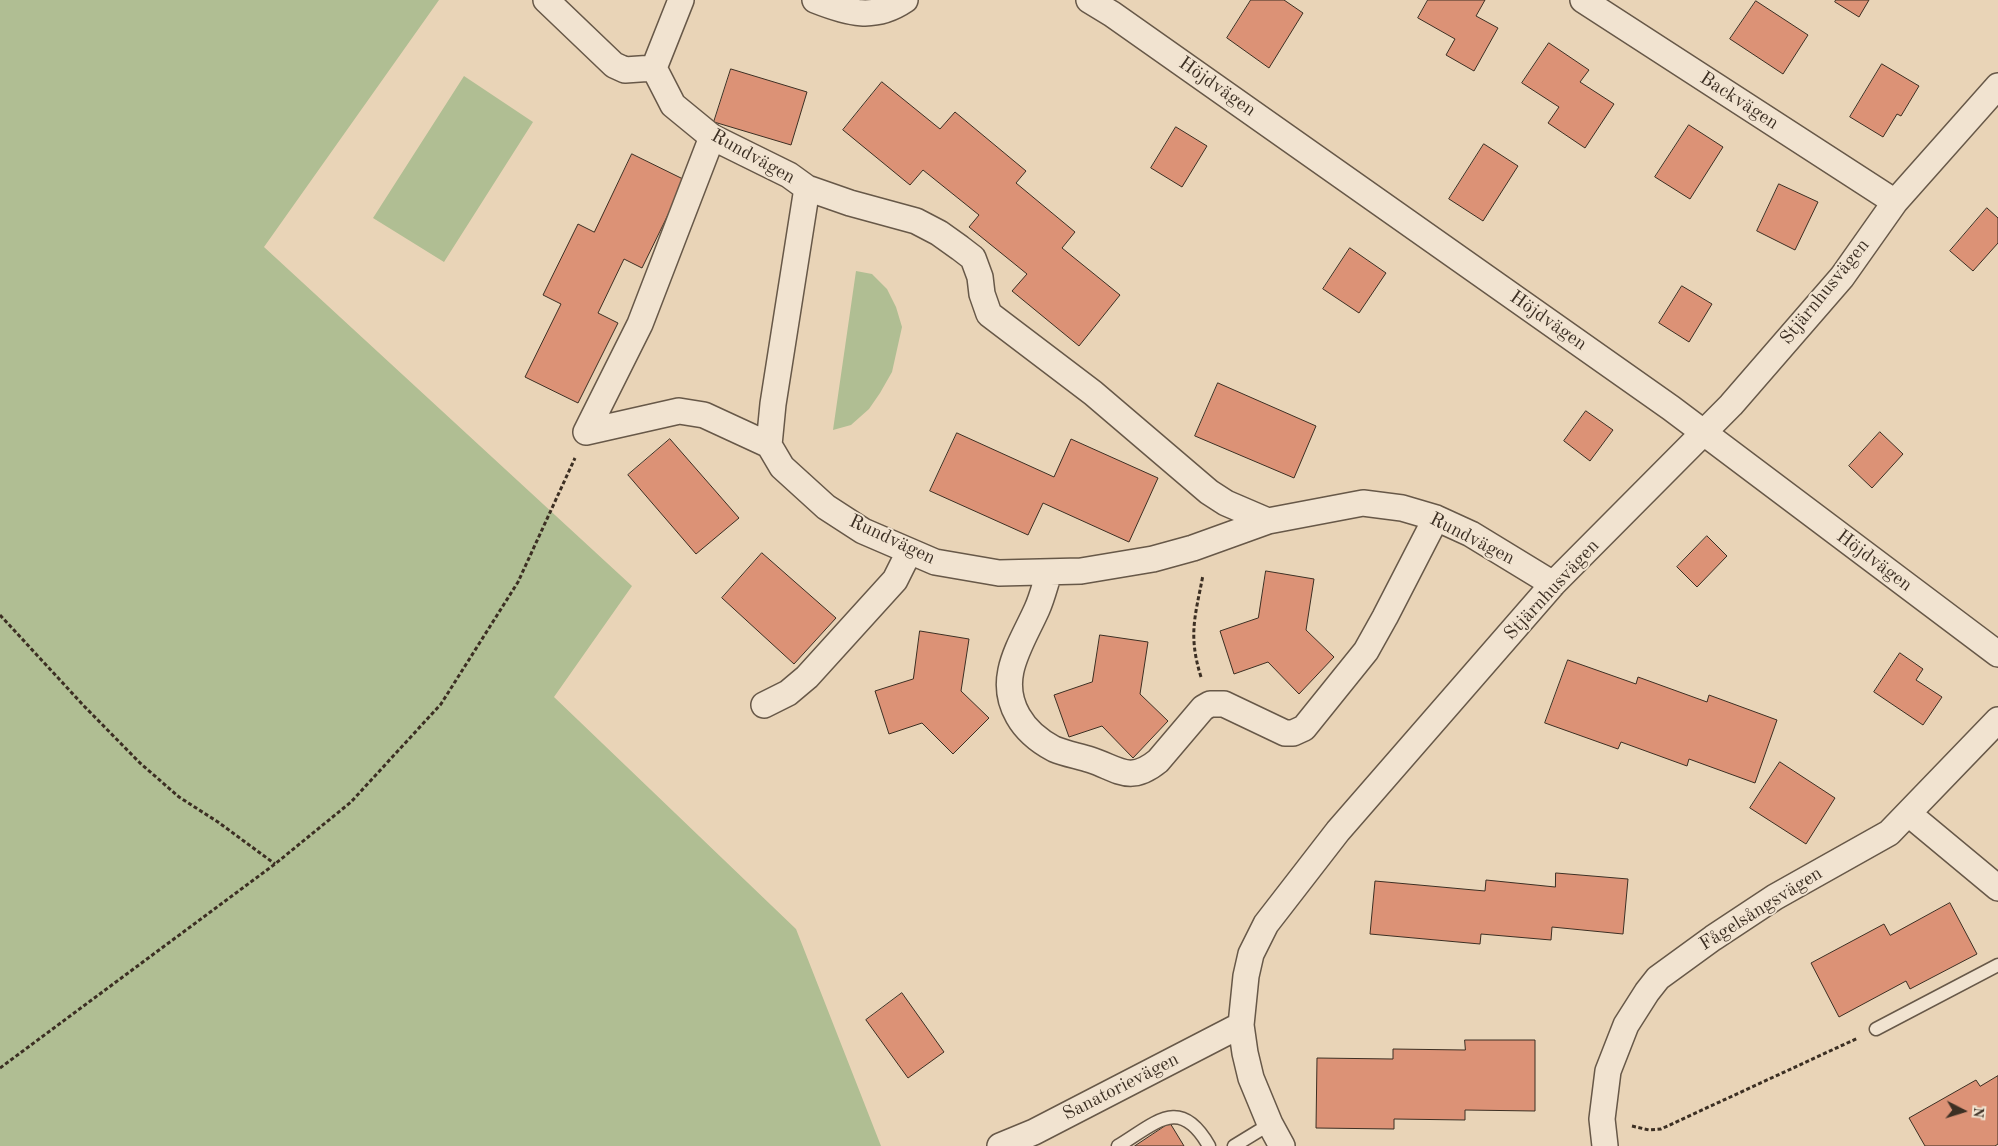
<!DOCTYPE html>
<meta charset="utf-8">
<style>
body{margin:0}
#map{position:relative;width:1998px;height:1146px;overflow:hidden;background:#e9d4b7;font-family:"Old Standard TT",serif}
canvas{display:block}
.north{position:absolute;left:1938px;top:1086px;width:50px;height:50px;-webkit-text-stroke:4px #f1e3d0;paint-order:stroke;rotate:95deg;font-size:14px;font-weight:700;line-height:20px;text-align:center;color:#3c2f23}
.north::after{content:'';display:block;margin:auto;width:18px;height:22px;background:#3c2f23;clip-path:polygon(50% 0,100% 100%,50% 72%,0 100%)}
</style>
<div id="map">
<canvas width="1998" height="1146"></canvas>
<div class="north">N</div>
</div>
<script>
const c = document.querySelector('canvas').getContext('2d');
c.lineJoin = 'round';
function fillPath(path, color) {
  c.fillStyle = color;
  c.fill(path, 'evenodd');
}
function stroke(path, color, width, dash) {
  c.strokeStyle = color;
  c.lineWidth = width;
  c.lineCap = dash ? 'butt' : 'round';
  c.setLineDash(dash || []);
  c.stroke(path);
}
function label(font, color, halo, rows, align = 'center') {
  c.font = font + ' "Old Standard TT",serif';
  c.lineWidth = 4;
  c.setLineDash([]);
  c.textBaseline = 'middle';
  c.strokeStyle = halo;
  c.fillStyle = color;
  for (const [text, x, y, turn = 0] of rows) {
    c.save();
    c.translate(x, y);
    c.rotate((+turn || 0) * Math.PI / 180);
    c.textAlign = isNaN(turn) ? turn : align;
    if (halo) c.strokeText(text, 0, 0);
    c.fillText(text, 0, 0);
    c.restore();
  }
}
const green = new Path2D(`
 M0,0H439L264,247L632,586L554,697L796,929L881,1146H0Z
 M464,76L533,122L444,262L373,218Z
 M856,271L872,274L887,289L896,307L902,327L892,372L880,393L869,409L851,425L833,430Z`);
const building = new Path2D(`
 M1251,0H1284L1303,13L1269,68L1227,38Z
 M1428,0H1485L1476,16L1498,28L1474,71L1446,55L1455,39L1418,18Z
 M1836,0H1869L1859,17L1835,2Z
 M1756,1L1808,35L1783,74L1730,39Z
 M1549,43L1589,70L1580,82L1614,104L1585,148L1548,123L1559,107L1522,83Z
 M1882,64L1919,86L1901,116L1897,114L1883,137L1850,117Z
 M731,69L807,92L791,145L714,122Z
 M882,82L940,129L955,112L1026,171L1016,183L1075,232L1062,248L1120,295L1079,346L1012,291L1027,274L969,227L979,215L923,170L910,185L843,130Z
 M1689,125L1723,147L1690,199L1655,177Z
 M1176,127L1207,146L1182,187L1151,168Z
 M1484,144L1518,166L1483,221L1449,199Z
 M632,154L685,180L642,268L624,259L598,313L618,323L578,403L525,377L561,304L543,295L578,224L594,232Z
 M1779,184L1818,202L1795,250L1757,231Z
 M1987,208L1998,218V243L1973,271L1950,251Z
 M1350,248L1386,273L1359,313L1323,289Z
 M1682,286L1712,304L1689,342L1659,323Z
 M1218,383L1316,426L1294,478L1195,436Z
 M1586,411L1613,430L1590,461L1564,441Z
 M1880,432L1903,454L1872,488L1849,466Z
 M957,433L1054,477L1071,439L1158,478L1129,542L1043,503L1028,535L930,491Z
 M670,439L739,518L696,554L628,475Z
 M1707,536L1727,556L1697,587L1677,567Z
 M762,553L836,618L794,664L722,598Z
 M1266,571L1314,579L1306,630L1334,657L1299,694L1268,662L1234,674L1220,631L1258,618Z
 M920,631L969,639L961,691L989,718L953,754L922,723L889,734L875,691L913,679Z
 M1100,635L1148,642L1140,694L1168,721L1133,758L1102,726L1069,737L1054,695L1092,682Z
 M1900,653L1923,669L1916,680L1942,697L1923,725L1874,692Z
 M1568,660L1636,684L1638,677L1707,702L1709,695L1777,720L1755,783L1689,759L1687,766L1621,742L1618,749L1545,723Z
 M1780,762L1835,798L1806,844L1750,808Z
 M1556,873L1628,879L1623,934L1552,927L1551,940L1481,934L1480,944L1370,934L1375,881L1485,891L1486,880L1555,887Z
 M1950,903L1977,954L1910,989L1906,981L1839,1017L1811,963L1884,924L1890,935Z
 M902,993L944,1052L908,1078L866,1020Z
 M1465,1040H1535V1111L1465,1110V1120L1394,1119V1129L1316,1128L1317,1058L1393,1059V1049L1465,1050Z
 M1998,1076V1144L1995,1146H1925L1909,1118L1976,1080L1980,1086Z
 M1170,1123L1184,1146H1135Z`);
const path = new Path2D(`
 M0,615L84,706L140,763L179,797L218,822L275,864
 M1201,677C1188,635 1195,617 1203,575
 M0,1068L275,864L351,802L441,704L518,582L575,458
 M1632,1126L1649,1130L1661,1129L1858,1038`);
const service = new Path2D(`
 M1876,1029L1998,965
 M1118,1146C1156,1123 1180,1095 1209,1146
 M1234,1146L1270,1124`);
const minor = new Path2D(`
 M546,0L614,65L625,70L654,68L673,105L712,137L789,175L807,188L850,203L916,221L939,233L960,248L973,258L980,277L982,294L989,314L1093,393L1209,492L1226,503L1268,521
 M815,0C848,13 874,21 905,0
 M1089,0L1112,14L1671,408L1998,654
 M1583,0L1895,202
 M654,68L681,0
 M807,188L773,404L769,445L782,467L826,507L863,531L935,562L999,573L1081,571L1153,559L1193,548L1268,521L1363,503L1402,508L1436,518L1471,534L1553,584
 M586,432L640,324L712,137
 M586,432L679,411L704,415L769,445
 M1049,573C1045,585 1042,598 1037,609C1021,645 996,678 1018,716C1027,732 1039,741 1054,749C1066,754 1079,756 1091,760C1118,769 1130,784 1158,761L1203,708L1210,704H1224L1285,733H1293L1304,728L1366,651L1385,617L1436,518
 M764,705L788,693L807,677L895,580L909,552
 M1909,814L1998,888
 M1000,1146L1034,1132L1241,1025
 M1282,1146L1270,1124L1251,1078L1245,1053L1241,1025L1246,976L1251,954L1266,924L1338,831L1553,584L1731,405L1842,277L1895,202L1998,86
 M1605,1146L1602,1119L1608,1071L1626,1025L1647,992L1658,978L1713,938L1775,897L1889,833L1998,720`);
const streetNames = [
 ["Höjdvägen",1217,87,35],
 ["Backvägen",1739,101,33],
 ["Rundvägen",753,157,29],
 ["Stjärnhusvägen",1825,292,-51],
 ["Höjdvägen",1548,321,35],
 ["Rundvägen",1472,539,27],
 ["Rundvägen",892,540,25],
 ["Höjdvägen",1874,561,37],
 ["Stjärnhusvägen",1552,590,-47],
 ["Fågelsångsvägen",1761,909,-32],
 ["Sanatorievägen",1121,1087,-27]
];
fillPath(green, '#b0be93');
fillPath(building, '#dc9276');
stroke(building, '#3c2f23', 1);
stroke(service, '#675848', 15);
stroke(minor, '#675848', 28);
stroke(path, '#3c2f23', 3, [4, 2.5]);
stroke(service, '#f1e3d0', 12);
stroke(minor, '#f1e3d0', 25);
label('19px', '#3c2f23', '#f1e3d0', streetNames);
</script>
